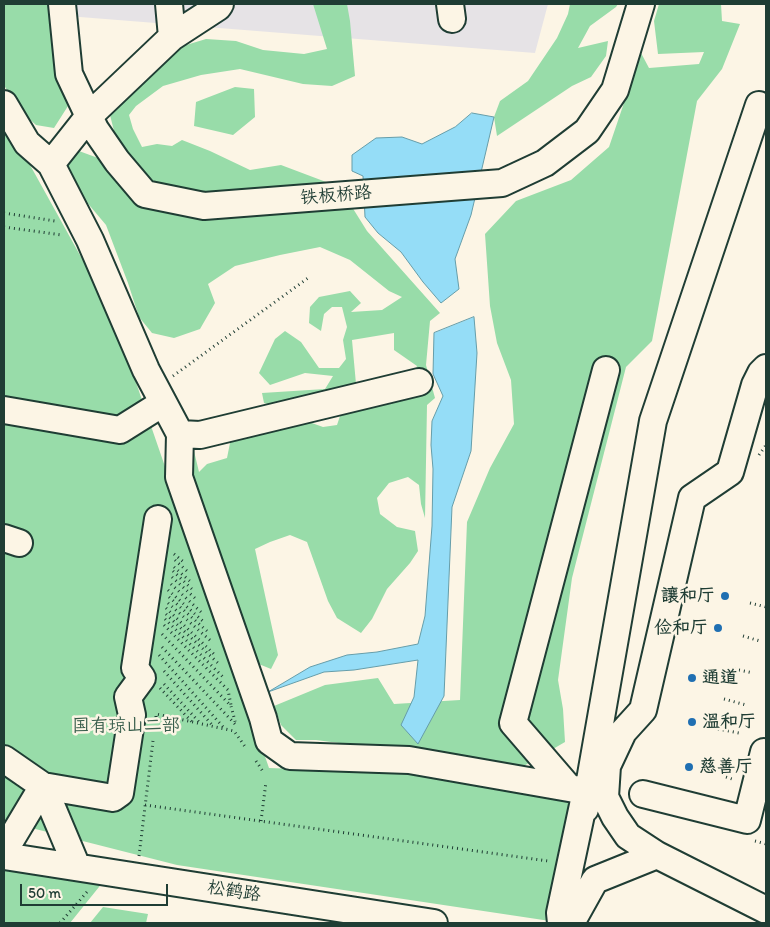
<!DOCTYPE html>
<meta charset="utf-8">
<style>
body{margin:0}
#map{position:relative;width:770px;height:927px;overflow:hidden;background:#fcf5e5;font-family:Itim,sans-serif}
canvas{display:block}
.frame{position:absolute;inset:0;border:5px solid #1f3d34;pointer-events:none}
.scale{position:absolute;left:20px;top:884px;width:148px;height:22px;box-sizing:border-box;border:2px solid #1f3d34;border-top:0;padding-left:6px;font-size:15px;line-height:18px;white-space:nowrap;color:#1f3d34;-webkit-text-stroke:4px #fcf5e5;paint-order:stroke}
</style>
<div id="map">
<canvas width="770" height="927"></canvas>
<div class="frame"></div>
<div class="scale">50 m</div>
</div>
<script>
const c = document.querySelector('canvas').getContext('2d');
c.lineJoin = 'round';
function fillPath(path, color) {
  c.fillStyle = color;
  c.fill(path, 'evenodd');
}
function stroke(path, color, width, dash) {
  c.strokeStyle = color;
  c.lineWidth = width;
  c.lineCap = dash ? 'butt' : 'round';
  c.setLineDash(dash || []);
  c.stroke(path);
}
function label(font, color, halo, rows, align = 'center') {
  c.font = font + ' Itim,"LXGW WenKai TC",sans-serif';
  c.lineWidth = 5;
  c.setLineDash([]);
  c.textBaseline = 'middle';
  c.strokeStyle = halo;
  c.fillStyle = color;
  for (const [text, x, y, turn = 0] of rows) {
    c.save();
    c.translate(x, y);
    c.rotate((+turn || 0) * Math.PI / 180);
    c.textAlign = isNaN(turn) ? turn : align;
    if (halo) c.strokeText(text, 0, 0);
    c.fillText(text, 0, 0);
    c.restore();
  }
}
const built = new Path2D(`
 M4,4H548L535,53L4,11Z`);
const green = new Path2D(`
 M4,4H48L67,91L68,106L54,128L36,125L16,107L4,85Z
 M313,4H347L350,21L355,76L332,86L303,84L240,69L201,75L163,86L136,106L129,115L133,129L142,147L157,144L172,146L182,140L210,151L250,170L281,165L342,188L201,195L148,184L117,143L110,115L111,99L173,49L206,39L236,41L263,50L304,54L327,49Z
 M570,4H618L616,7L590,26L578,48L608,41L606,56L591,77L572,86L497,136L494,117L500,101L528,81L557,38L568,14Z
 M659,4H721L722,21L740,24L722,69L697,101L652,341L626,367L572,578L558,680L563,709L565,742L522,767L316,740H296L281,725L274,706L325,685L378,678L394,704L460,700L467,522L490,468L514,424L511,380L497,343L490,306L485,234L516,201L571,180L609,147L641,53L649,68L699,64L704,52L658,54L654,21Z
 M235,87L254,89L255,117L233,135L194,126L196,102Z
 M4,118L112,313L269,768L438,774L576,802L550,921L177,865L4,821Z
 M79,151L98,158L110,175L129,195L352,207L367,231L440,313L430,321L426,365L435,398L427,405L425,518L421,504L419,485L408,477L389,483L377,498L380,514L397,527L415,531L418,551L410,563L387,589L372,619L361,633L337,618L328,601L307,542L290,535L270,542L255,549L278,655L271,669L249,660L188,462L193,447L199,472L207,464L227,458L231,438L309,422L323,427L337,425L340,416L415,393L413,376L417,366L394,350V333L352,340L356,384L343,393L278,407L264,403L262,393L325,389L333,376L305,373L270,385L259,373L275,339L285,331L301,342L319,368H339L346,359L343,340L347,327L342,307H332L324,314L321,331L309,323L310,307L319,297L350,291L361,303L351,312L382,310L402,297L389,291L350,260L320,247L280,255L235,266L208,284L215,303L200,329L174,338L152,333L139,317L128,283L106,225L74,187L63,170Z
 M4,860L103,882L70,923H4Z
 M103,907L148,914L146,923H90Z`);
const water = new Path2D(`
 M472,113L494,117L471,215L455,259L459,289L441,303L423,282L401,252L378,233L365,217L363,176L352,171V155L376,138L402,137L422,144L455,127Z
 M474,317L477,353L471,451L452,507L444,696L418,744L401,725L414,697L418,660L354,670L324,672L268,692L310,667L347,655L377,652L418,644L425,616L432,526L433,469L431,445L432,421L443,396L433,374L434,333Z`);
const path = new Path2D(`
 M4,213L55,221
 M4,227L62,235
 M173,376L308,278
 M759,455L766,445
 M174,554L185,563
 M175,560L187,571
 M174,567L192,583
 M173,571L194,591
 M172,577L197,600
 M171,584L201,612
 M168,590L205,623
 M169,597L207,631
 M168,603L212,642
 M750,603L766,607
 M166,608L216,656
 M166,614L220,665
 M165,619L224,678
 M164,625L228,690L231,705
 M162,634L231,706L236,725
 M743,636L760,641
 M162,647L235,724
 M159,655L225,729
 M734,669L753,673
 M164,671L213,726
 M164,684L200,723
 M160,688L192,722
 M724,699L746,705
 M156,717V714L234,731L246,748
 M718,729L739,733
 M256,761L264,773
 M726,777L735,780
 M145,805L548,861
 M261,821L266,782
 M755,841L766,844
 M139,856L153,741
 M60,923L87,892`);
const minor = new Path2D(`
 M62,4L69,74L95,129L117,161L145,194L204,206L502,183L545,163L587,131L615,90L641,4
 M169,4L172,37
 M450,4L452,19
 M4,104L27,143L51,164L90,240L146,370L180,434L179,477L263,718L269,741L290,756L409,760L586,791L560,913L561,923
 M51,164L89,116L172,37L218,7L220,4
 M766,368L761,373L755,385L730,472L692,498L643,710L623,732L607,766L605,797L615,817L628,836L657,855L766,910
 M4,410L120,430L163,403
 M180,434L200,435L419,382
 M4,538L19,543
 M4,759L43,786L113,798L120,793L132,715L128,697L142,678L135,668L158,519
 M569,788L513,723L606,370
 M643,794L747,820L764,752
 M585,809L653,421L759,105
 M4,851L43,786L77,867
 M4,856L434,923
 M571,923L595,880L657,855`);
const markers = [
 [725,596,5,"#1f6fb2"],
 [718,628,5,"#1f6fb2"],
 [692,678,5,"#1f6fb2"],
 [692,722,5,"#1f6fb2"],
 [689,767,5,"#1f6fb2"]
];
const streetNames = [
 ["铁板桥路",336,196,-5],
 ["松鹤路",234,892,9]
];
const poiNames = [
 ["讓和厅",715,596,"right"],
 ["俭和厅",708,628,"right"],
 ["通道",702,678],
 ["温和厅",702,722],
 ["慈善厅",699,767]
];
const parkNames = [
 ["国有琼山二部",126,726]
];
fillPath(built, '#e6e3e6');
fillPath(green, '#98dca9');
fillPath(water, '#95ddf7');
stroke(water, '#669da9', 1);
stroke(minor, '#1f3d34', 30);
stroke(path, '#1f3d34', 3, [1, 4]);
stroke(minor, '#fcf5e5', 26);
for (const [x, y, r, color] of markers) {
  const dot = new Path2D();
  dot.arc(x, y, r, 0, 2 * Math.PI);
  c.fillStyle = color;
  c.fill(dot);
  stroke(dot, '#fcf5e5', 2);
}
label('18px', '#1f3d34', '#fcf5e5', streetNames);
label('bold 18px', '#1f3d34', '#fcf5e5', poiNames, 'left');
label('18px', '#375d4b', '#fcf5e5', parkNames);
</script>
